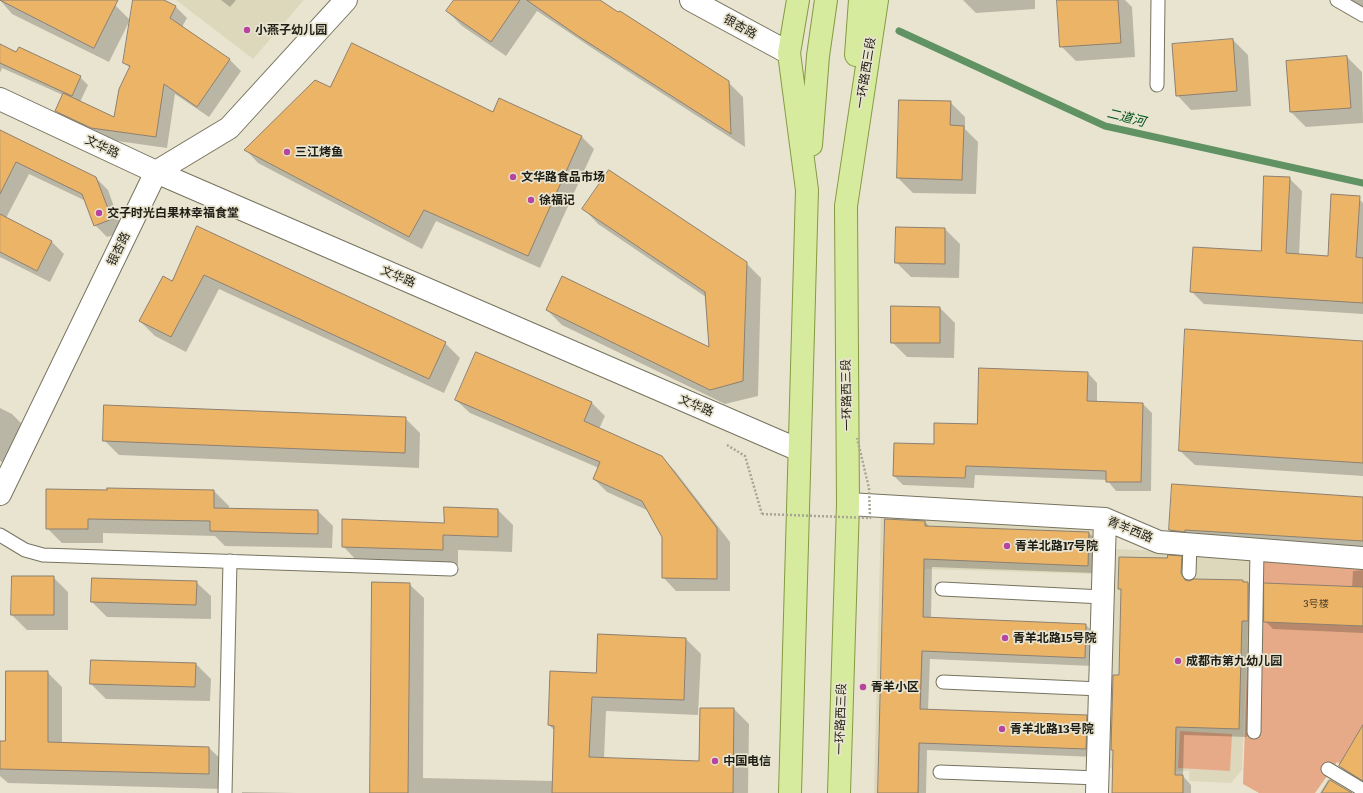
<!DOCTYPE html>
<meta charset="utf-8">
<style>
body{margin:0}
canvas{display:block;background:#e8e4cf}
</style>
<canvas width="1363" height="793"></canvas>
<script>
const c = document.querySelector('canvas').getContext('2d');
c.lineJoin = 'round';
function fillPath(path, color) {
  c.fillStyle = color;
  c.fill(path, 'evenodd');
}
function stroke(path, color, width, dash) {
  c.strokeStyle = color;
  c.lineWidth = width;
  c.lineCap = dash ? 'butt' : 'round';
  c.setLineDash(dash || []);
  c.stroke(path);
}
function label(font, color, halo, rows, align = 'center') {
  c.font = font + ' Literata,"Noto Sans SC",serif';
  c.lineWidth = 3.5;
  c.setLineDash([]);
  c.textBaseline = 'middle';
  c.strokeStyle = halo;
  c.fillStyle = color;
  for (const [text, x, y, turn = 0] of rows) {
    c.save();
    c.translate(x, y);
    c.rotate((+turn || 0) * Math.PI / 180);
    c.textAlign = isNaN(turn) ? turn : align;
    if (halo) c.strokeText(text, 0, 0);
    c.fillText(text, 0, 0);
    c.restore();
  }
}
const built = new Path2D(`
 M176,0H304L253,59Z
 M881,511L1099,523L1096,574L925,569L919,793H874Z
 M1115,549L1251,555L1242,770L1231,783L1189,781V771L1106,768Z`);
const green = new Path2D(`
 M1251,555L1363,562V778L1337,762L1315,793H1259L1243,784Z
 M1180,731L1232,734L1230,771L1178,768Z`);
const shadow = new Path2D(`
 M0,0H104L115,5L130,20L109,62L12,14Z
 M134,0H162L176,7L187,18L182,27L230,60L241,71L209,117L175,94L167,148L103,139L67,122L56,110L63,95L2,68L0,73V45L80,77L88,85L80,102L115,119L130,68L124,62Z
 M221,0H236L230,7Z
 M455,0H598L728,82L743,97L745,147L595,50L537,11L506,56L462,26L447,11Z
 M963,0H1035V9L976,13Z
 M1058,0H1125L1132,7L1135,57L1076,61L1061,46Z
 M1351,0H1363V7Z
 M1233,40L1248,55L1251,106L1191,110L1177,95Z
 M1347,57L1362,72L1363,123L1306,127L1291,112L1287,62Z
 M500,100L582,137L594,149L540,268L436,221L422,249L258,163L246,150L494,113Z
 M950,102L965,117V129L978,142L976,194L913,193L898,178Z
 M0,131L96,178L108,190L123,232L107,237L95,225L86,201L29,174L6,218L52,242L64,254L50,282L0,257Z
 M1289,178L1302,191L1299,255L1329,257L1357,197L1363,203V314L1204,304L1191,291L1262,252Z
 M584,209L746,263L761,278L758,396L725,404L562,325L547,310L710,349L706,297L598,224Z
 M198,228L445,343L460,358L444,393L219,289L186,352L155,336L140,321L172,282Z
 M945,229L960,244L959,278L911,277L896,262Z
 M940,308L955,323L954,358L907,357L892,342Z
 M1363,342V476L1195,465L1180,451Z
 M1088,373L1097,383V403L1143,404L1152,413L1151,491H1116L1107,480L975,475L974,488L903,485L894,476L935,445Z
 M456,400L592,403L605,416L599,429L662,457L675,471L730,542V591H676L663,577V536L649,511L607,492L594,479L599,468L470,413Z
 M0,408L12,414L24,426L5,463L0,461Z
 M405,418L420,433L419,468L119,455L104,440Z
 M47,490L214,491L229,506V509L318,511L333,526L332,548L225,546L215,536L103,533V543H62L47,528Z
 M1363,498V555L1185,545L1170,530Z
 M445,508L498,510L513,525L512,552L458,550V565L357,561L343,546L445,524Z
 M925,522L930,527L1089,533L1097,541L1095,573L932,567L931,619L1086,625L1094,633L1093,666L930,659L928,710L1086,716L1095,725L1094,757L927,750L926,793H879Z
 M1181,557L1189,566V582L1243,581L1248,583L1256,591L1250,628L1247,737L1184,735L1183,776L1191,785V793H1113L1114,751L1112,750L1120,676L1122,591L1119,589L1168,560Z
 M1363,570V633L1273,629L1265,621L1352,588L1353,571Z
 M53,577L68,592V630H27L12,615Z
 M196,582L211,596V619L107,617L92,602Z
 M409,584L424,598L423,778L553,781L555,731L549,725L597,674L686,639L701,654L698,715L606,711L604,758L700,762L701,709H734L749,724L748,793H371Z
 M196,664L211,679L210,701L106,699L91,684Z
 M47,672L62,687V744L209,748L224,762L223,789L8,783L0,776V742H6Z
 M1363,727V785L1353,779L1340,766Z
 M1328,780L1351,793H1320Z
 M242,792L297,793H242Z`);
const stream = new Path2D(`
 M899,31L1105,126L1363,183`);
const building = new Path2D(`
 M0,0H118L94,48Z
 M133,0H164L176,6L170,18L230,59L197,107L164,84L156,137L91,128L55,111L63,93L114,117L119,89L130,66L123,63Z
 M454,0H520L491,42L446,11Z
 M527,0H600L618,12L620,11L729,81L731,134L578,36Z
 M1057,0H1118L1121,43L1060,47Z
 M1233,39L1237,91L1176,96L1172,44Z
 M352,43L493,112L499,98L582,136L528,256L424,210L409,237L244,150L315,80L330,87Z
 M0,44L16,52L19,47L81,76L72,96L0,63Z
 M1347,56L1351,108L1290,112L1286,61Z
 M899,100L951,101L950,125L964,126L962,180L897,178Z
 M0,130L96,177L112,219L94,226L82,194L16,162L0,194Z
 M609,170L747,262L743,381L710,390L546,310L562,276L709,347L705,292L582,209Z
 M1264,176L1290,177L1286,253L1328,256L1331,194L1360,196L1356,257L1363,258V303L1190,292L1193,247L1261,251Z
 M0,214L52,241L37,271L0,252Z
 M197,226L446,342L429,379L204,275L171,337L139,321L163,276L172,281Z
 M896,227L945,228V264L895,263Z
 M891,306L940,307V343H891Z
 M1185,329L1363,341V463L1179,451Z
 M476,352L592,402L584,421L662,456L717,528V579L662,578V537L642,501L593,479L600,462L455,400Z
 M979,368L1088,372L1087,401L1143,403L1141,482H1106V471L966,466L965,478L893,476L894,443L934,444V423L977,424Z
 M104,405L406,417L405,453L103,441Z
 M1172,484L1363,497V541L1185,530V532L1169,530Z
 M107,488L214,490V508L318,510V534L210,531V521L88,519V529H46V489L107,490Z
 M444,507L498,509V537L443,535V550L342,547V519L444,523Z
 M885,519L925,521V526L1089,532L1088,566L924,559L923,617L1086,624L1085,658L922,651L920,709L1087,715L1086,749L919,743L918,793H878Z
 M1168,555L1182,556L1181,573L1185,580L1189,581L1194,579L1243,580V582H1248V621H1242L1239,729L1176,727L1175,775H1183V793H1112L1113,750H1111L1113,675H1119L1121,589H1118L1119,557L1167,558Z
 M12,576H54V615H11Z
 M92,578L197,581L196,605L91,602Z
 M372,582L410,583L408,793H370Z
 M1264,583L1363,587V626L1264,622Z
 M598,634L686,638L684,700L592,697L589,757L699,761L700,708H734L733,793H552L554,726L548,725L550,671L596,673Z
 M91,660L196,663L195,687L90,684Z
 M6,671H48V742L209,747V774L0,769V741H5Z
 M1363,725V781L1339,766Z
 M1330,780L1352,793H1322Z`);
const path = new Path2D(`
 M727,445L745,456L762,514`);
const service = new Path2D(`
 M1337,0L1363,15
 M1157,85L1158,0
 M0,535L25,550L43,555L451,569
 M1189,573L1190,545
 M942,589L1103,597
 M943,682L1100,689
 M1254,732L1257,550
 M1328,769L1363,790
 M940,772L1098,778
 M225,793L230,561`);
const minor = new Path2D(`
 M691,0L789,53
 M0,99L156,172L799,450
 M0,494L156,172L229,128L346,0
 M848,504L1105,519L1159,542L1363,558
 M1097,793L1105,519`);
const primary = new Path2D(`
 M856,55L860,0
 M811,145L818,56L826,0
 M790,793L807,190L789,53L798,0
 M839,793L848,504L846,206L877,0`);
const pathBridge = new Path2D(`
 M762,514L870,518L869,488L857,438`);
const markers = [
 [247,30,4,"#b7449e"],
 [287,152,4,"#b7449e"],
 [513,177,4,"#b7449e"],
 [531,200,4,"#b7449e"],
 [99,213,4,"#b7449e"],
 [1007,546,4,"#b7449e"],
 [1005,638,4,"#b7449e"],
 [1178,661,4,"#b7449e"],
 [863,687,4,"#b7449e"],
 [1002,729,4,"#b7449e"],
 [715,761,4,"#b7449e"]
];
const numberNames = [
 ["3号楼",1316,604]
];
const streetNames = [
 ["银杏路",740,27,29],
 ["一环路西三段",866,73,-81],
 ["文华路",102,147,25],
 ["银杏路",119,249,-64],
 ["文华路",398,277,23],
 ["一环路西三段",847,395,-91],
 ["文华路",696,406,23],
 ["青羊西路",1130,530,22],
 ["一环路西三段",841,719,-88]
];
const poiNames = [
 ["小燕子幼儿园",255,30],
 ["三江烤鱼",295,152],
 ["文华路食品市场",521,177],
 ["徐福记",539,200],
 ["交子时光白果林幸福食堂",107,213],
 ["青羊北路17号院",1015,546],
 ["青羊北路15号院",1013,638],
 ["成都市第九幼儿园",1186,661],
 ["青羊小区",871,687],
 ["青羊北路13号院",1010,729],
 ["中国电信",723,761]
];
const waterNames = [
 ["二道河",1126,118,14]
];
fillPath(built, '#ddd8bb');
fillPath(green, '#e7aa88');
fillPath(shadow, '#0003');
stroke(stream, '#619263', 7);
fillPath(building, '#ecb467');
stroke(building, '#8d8070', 1);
stroke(service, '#76735f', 15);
stroke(minor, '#76735f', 24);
stroke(primary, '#849a43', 24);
stroke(path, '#a7a493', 2.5, [2, 2]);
stroke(service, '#fff', 13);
stroke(minor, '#fff', 22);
stroke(primary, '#d6eb9d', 22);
stroke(pathBridge, '#a7a493', 2.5, [2, 2]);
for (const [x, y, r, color] of markers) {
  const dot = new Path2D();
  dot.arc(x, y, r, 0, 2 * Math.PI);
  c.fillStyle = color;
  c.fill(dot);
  stroke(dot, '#e8e4cf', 1.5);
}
label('10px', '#52432a', null, numberNames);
label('12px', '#1e1d15', '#e8e4cf', streetNames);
label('bold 12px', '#1e1d15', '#e8e4cf', poiNames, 'left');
label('italic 13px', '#005419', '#e8e4cf', waterNames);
</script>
